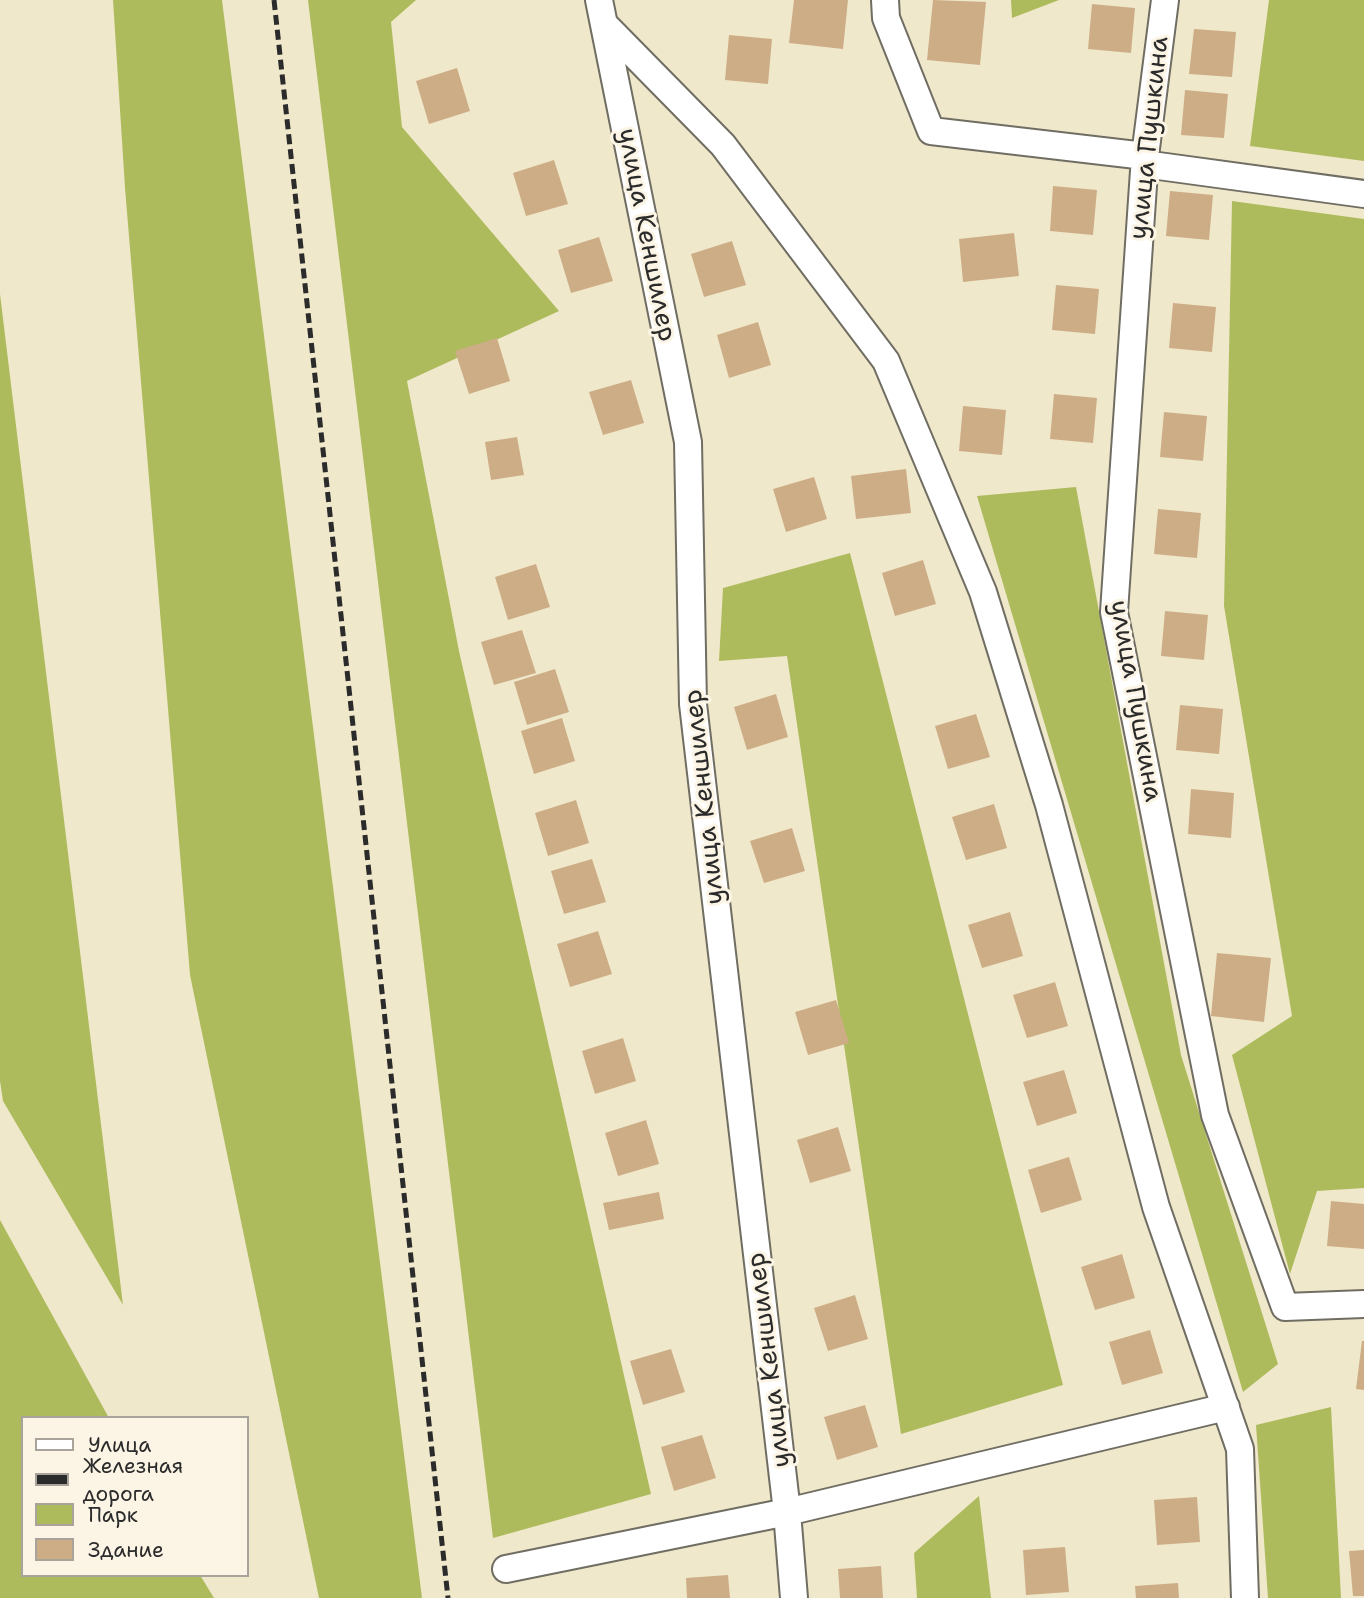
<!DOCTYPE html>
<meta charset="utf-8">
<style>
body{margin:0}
#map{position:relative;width:1364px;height:1598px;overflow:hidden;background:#f0e8cb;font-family:"Shantell Sans",sans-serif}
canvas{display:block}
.legend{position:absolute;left:21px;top:1416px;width:228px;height:161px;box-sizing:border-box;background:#fcf5e5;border:2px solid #a8a49b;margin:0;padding:9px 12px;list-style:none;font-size:21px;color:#2b2b2b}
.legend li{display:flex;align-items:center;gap:14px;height:35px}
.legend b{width:35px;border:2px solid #a8a49b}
</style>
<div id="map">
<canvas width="1364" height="1598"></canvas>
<ul class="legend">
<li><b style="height:9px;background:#fff"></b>Улица</li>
<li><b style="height:9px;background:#2b2b2b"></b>Железная дорога</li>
<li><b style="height:19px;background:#aebb5d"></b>Парк</li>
<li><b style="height:19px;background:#cdad86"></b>Здание</li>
</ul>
</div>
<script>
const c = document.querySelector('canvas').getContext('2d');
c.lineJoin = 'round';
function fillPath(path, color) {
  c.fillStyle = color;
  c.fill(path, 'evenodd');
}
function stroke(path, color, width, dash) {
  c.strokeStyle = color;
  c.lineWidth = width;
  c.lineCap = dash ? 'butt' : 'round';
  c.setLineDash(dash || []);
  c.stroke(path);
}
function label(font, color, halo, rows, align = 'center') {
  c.font = font + ' "Shantell Sans",sans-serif';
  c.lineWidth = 6;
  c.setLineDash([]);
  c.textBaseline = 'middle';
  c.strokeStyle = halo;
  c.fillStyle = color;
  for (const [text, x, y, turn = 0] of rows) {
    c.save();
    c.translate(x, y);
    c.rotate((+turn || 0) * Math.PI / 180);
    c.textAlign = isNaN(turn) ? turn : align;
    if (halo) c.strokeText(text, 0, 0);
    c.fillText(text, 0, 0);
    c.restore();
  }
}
const green = new Path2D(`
 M113,0H222L422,1598H319L190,975L125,188Z
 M308,0H416L391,22L402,127L559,311L407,381L459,651L651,1494L493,1538Z
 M1011,0H1059L1012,18Z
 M1269,0H1364V161L1250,146Z
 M1232,201L1364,219V1188L1317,1191L1290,1274L1232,1055L1292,1016L1224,606Z
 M0,294L123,1305L3,1101L0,1081Z
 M1076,487L1181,1055L1278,1364L1243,1392L977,496Z
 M850,553L1063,1385L901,1434L787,656L719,661L723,588Z
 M0,1220L109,1418H23V1575H200L214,1598H0Z
 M1331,1407L1341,1598H1268L1256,1425Z
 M979,1496L991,1598H917L914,1553Z`);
const building = new Path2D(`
 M794,0H848L843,49L789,43Z
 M933,0L986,2L980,65L927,60Z
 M1092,4L1135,8L1131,53L1088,49Z
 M1194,29L1236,32L1232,77L1189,74Z
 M729,35L772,39L768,84L725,80Z
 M457,68L470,111L429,124L416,81Z
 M1185,90L1228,94L1224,138L1181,135Z
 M554,160L568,204L526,216L513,173Z
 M1053,186L1097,190L1093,235L1050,231Z
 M1170,191L1213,195L1209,240L1166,236Z
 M1014,233L1019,276L963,282L959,239Z
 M599,237L613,281L571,293L558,250Z
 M732,241L746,285L704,297L691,254Z
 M1056,285L1099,289L1095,334L1052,330Z
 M1173,303L1216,307L1212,352L1169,348Z
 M758,322L771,365L729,378L717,335Z
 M497,338L510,381L469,394L455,351Z
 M631,380L644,423L603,435L589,392Z
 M1054,394L1097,398L1093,443L1050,439Z
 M963,406L1006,410L1002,455L959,451Z
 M1164,412L1207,416L1203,461L1160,457Z
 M517,437L524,475L491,480L485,442Z
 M906,469L911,513L856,519L851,476Z
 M814,477L827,519L786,532L773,489Z
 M1158,509L1201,513L1197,558L1154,554Z
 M923,560L936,604L895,616L882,573Z
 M536,564L550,607L508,620L495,577Z
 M1165,611L1208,615L1204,660L1161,656Z
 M522,630L536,673L494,685L481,642Z
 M555,669L569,712L527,725L514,682Z
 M776,694L788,737L747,750L734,707Z
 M1180,705L1223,709L1219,754L1176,750Z
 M976,714L990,757L948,769L935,726Z
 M562,718L575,761L534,774L521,731Z
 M1191,789L1234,793L1231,838L1188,834Z
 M576,800L589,843L548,856L535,813Z
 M994,804L1007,848L966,860L952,817Z
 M792,828L805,871L764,883L750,841Z
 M592,859L606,902L564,914L551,871Z
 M1010,912L1023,956L982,968L968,925Z
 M598,931L612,974L570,987L557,944Z
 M1217,953L1271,958L1264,1022L1211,1016Z
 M1055,982L1068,1026L1027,1038L1013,995Z
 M836,1000L849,1043L808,1055L795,1012Z
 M623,1038L636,1081L595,1094L582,1051Z
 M1064,1070L1077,1113L1037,1126L1023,1082Z
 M646,1120L659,1164L618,1176L605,1133Z
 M838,1127L851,1171L810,1183L797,1140Z
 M1069,1157L1082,1200L1041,1213L1028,1170Z
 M659,1192L664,1219L609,1230L603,1203Z
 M1331,1201L1364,1204V1249L1327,1246Z
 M1122,1254L1135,1298L1095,1310L1081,1267Z
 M855,1295L868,1339L828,1351L814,1308Z
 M1150,1330L1163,1373L1122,1385L1109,1342Z
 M1362,1341H1364V1390L1356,1389Z
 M671,1349L685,1392L643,1405L630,1361Z
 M865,1405L878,1447L837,1460L824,1417Z
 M702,1435L716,1478L674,1491L661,1447Z
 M1197,1497L1200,1542L1157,1545L1154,1500Z
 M1065,1547L1069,1592L1026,1595L1023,1550Z
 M1364,1550V1596H1353L1349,1551Z
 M881,1566L883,1598H840L838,1569Z
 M728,1575L730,1598H687L686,1578Z
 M1178,1583L1179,1598H1136L1135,1586Z`);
const minor = new Path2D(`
 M599,0L688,442L693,704L787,1512L794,1598
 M885,0L886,18L931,131L1145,156
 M1165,0L1145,156L1114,612L1215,1115L1285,1307L1364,1304
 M604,24L723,145L886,361L983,592L1049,805L1156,1207L1240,1449L1245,1598
 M1144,164L1364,194
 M506,1569L787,1512L1226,1407`);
const rail = new Path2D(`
 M274,0L448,1598`);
const streetNames = [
 ["улица Пушкина",1150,138,-84],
 ["улица Кеншилер",646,235,79],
 ["улица Пушкина",1135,701,80],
 ["улица Кеншилер",705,797,-96],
 ["улица Кеншилер",770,1360,-97]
];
fillPath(green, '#aebb5d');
fillPath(building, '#cdad86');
stroke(minor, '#706d63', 30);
stroke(minor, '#fff', 26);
stroke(rail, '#2b2b2b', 5, [10, 5]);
label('26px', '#2b2b2b', '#fcf5e5', streetNames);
</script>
